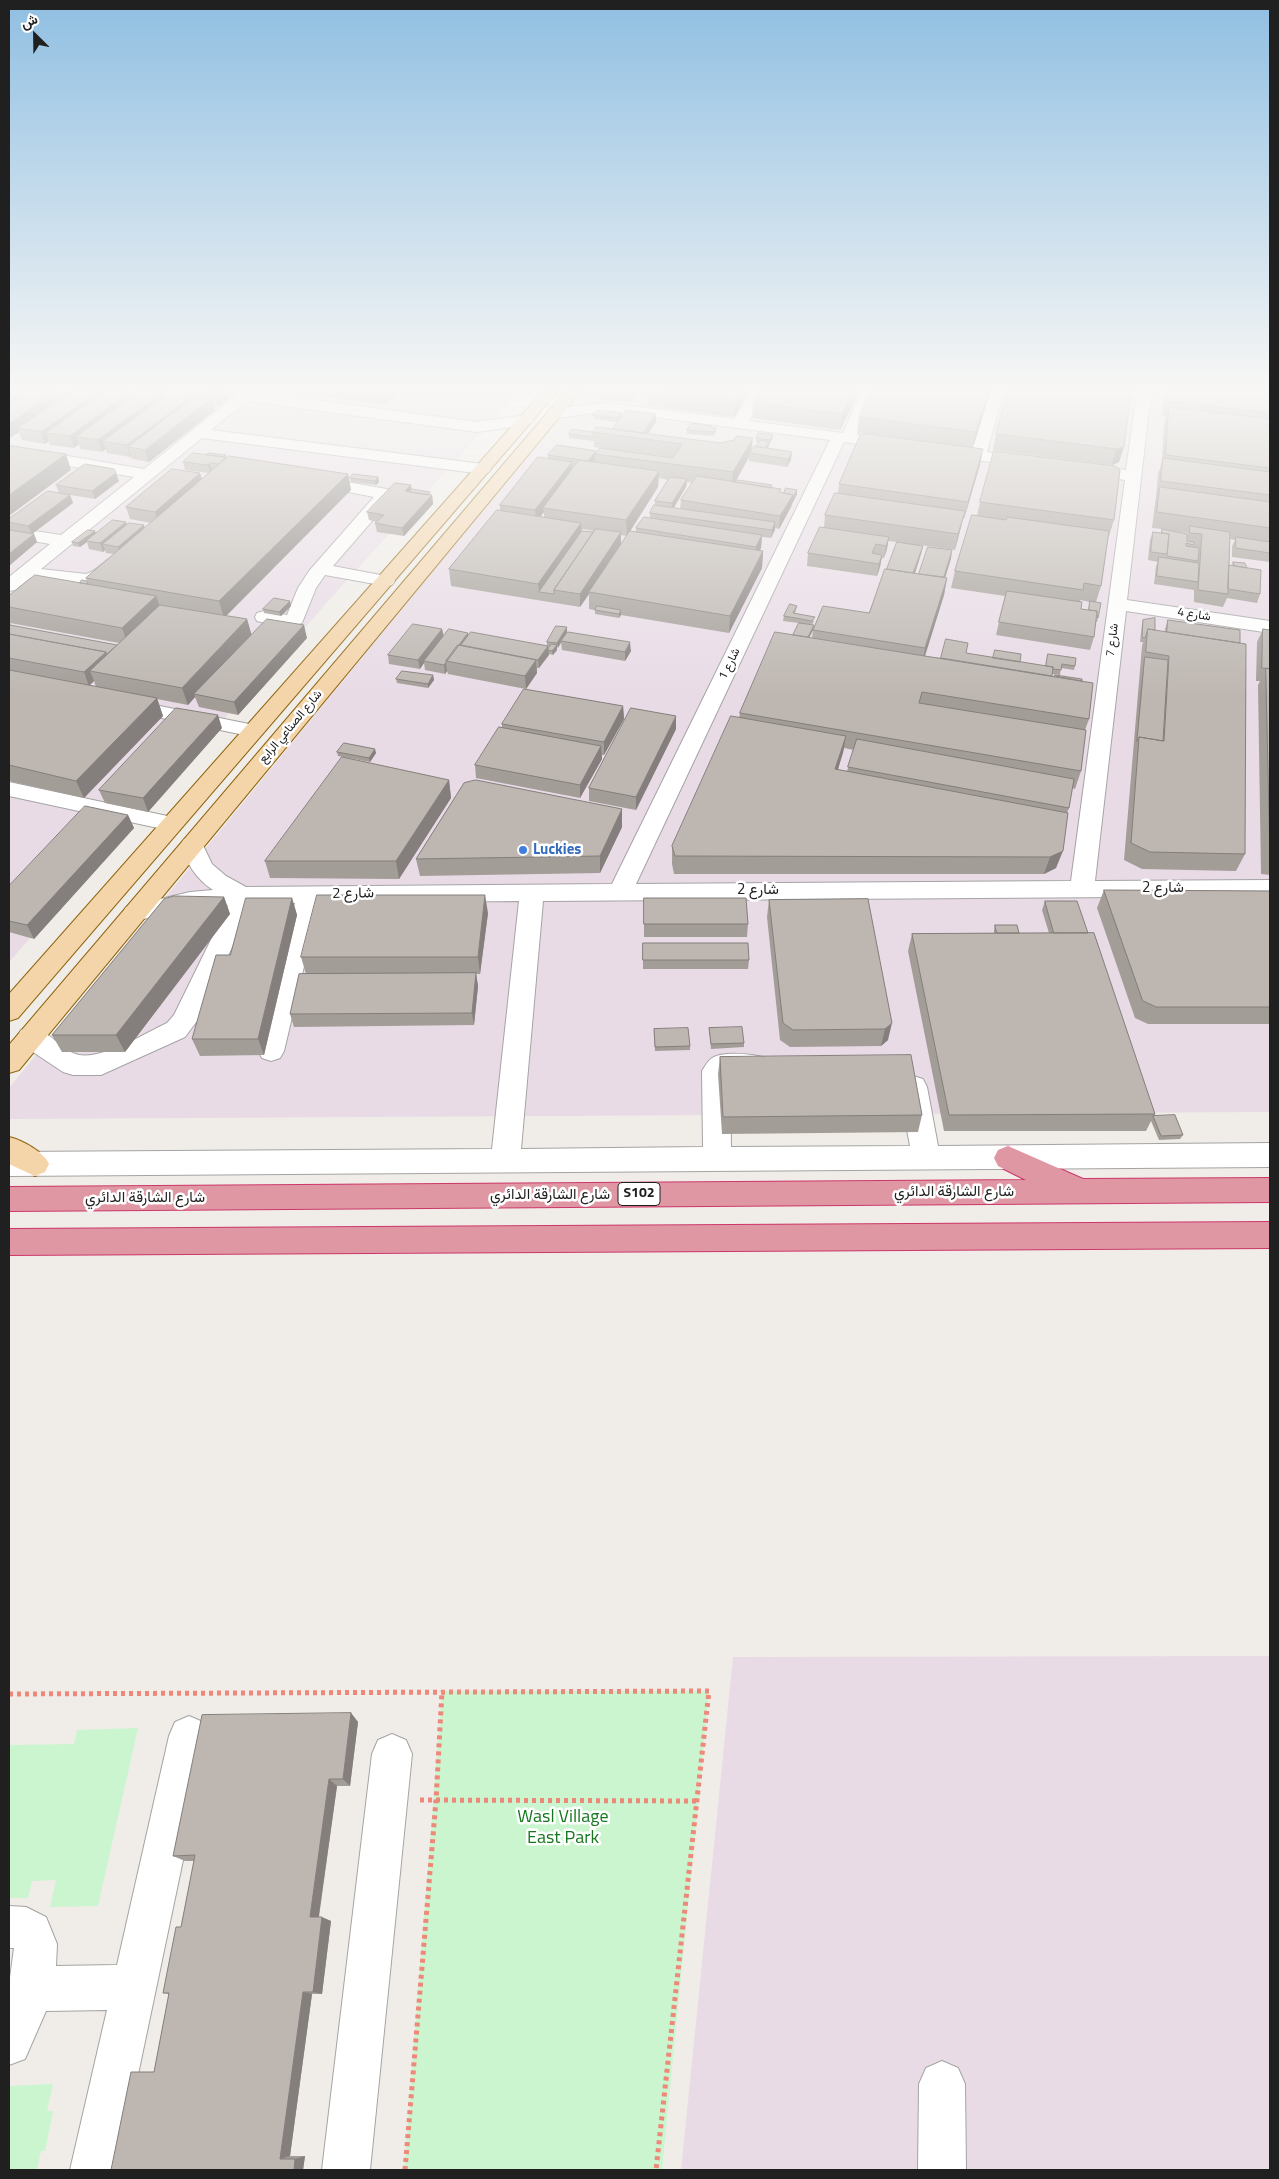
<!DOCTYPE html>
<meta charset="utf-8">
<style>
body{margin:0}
#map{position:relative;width:1279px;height:2179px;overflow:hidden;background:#f0ede8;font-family:"Titillium Web",Vazirmatn,sans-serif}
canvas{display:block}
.frame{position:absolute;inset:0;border:10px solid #202020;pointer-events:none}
.north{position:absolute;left:10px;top:10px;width:50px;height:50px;-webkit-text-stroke:4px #fff;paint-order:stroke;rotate:337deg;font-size:14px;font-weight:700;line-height:20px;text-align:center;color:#202020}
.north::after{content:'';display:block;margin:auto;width:18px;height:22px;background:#202020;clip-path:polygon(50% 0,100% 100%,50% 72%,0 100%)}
</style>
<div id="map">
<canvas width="1279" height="2179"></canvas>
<div class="frame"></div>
<div class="north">ش</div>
</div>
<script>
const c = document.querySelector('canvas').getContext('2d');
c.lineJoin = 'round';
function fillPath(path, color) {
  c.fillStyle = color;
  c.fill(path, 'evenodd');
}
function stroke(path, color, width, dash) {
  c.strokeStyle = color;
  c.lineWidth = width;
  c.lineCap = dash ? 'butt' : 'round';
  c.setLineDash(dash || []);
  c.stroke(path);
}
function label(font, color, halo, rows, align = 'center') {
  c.font = font + ' "Titillium Web",Vazirmatn,sans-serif';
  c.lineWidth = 5;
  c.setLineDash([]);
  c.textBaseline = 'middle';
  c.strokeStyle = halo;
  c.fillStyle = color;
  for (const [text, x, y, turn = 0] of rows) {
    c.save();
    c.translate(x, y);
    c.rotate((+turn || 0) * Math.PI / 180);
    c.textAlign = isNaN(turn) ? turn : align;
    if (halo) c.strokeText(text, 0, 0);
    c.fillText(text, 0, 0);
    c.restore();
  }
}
const industrial = new Path2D(`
 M9,392H518L340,588L9,962Z
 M580,392H1270V1112L9,1119V1088Z
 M1270,1656V2170H681L733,1657Z`);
const park = new Path2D(`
 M442,1691H709L662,2170H404Z
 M138,1728L98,1906L50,1907L56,1880L32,1881L28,1898H9V1745L74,1744L77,1730Z
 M53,2084L47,2111H53L45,2151H41L37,2170H9V2086Z`);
const path = new Path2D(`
 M9,1694L709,1691L656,2170
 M420,1800L697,1801
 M405,2170L436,1800L442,1691`);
const minor = new Path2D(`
 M240,392H256L477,422L526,415L531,417L534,420L531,423L526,425L477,432L247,401L211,430L483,464L489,466L491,469L489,472L483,474L202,438L41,569L86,574C101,570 107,553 123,557L126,561C102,596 65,582 30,578L15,590L9,591V577L50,544L9,537V527L61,535L134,477L9,456V446L144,469Z
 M751,392H765L749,421L843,433L861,392H875L857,435L894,439L900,441L902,444L900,447L894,449L844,442L636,884L1071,881L1125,480L1083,474L1077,472L1075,469L1077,466L1083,464L1126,470L1137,392H1151L1127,600L1270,621V633L1126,611L1095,881L1270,880V896L543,901L521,1149L703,1147L702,1071C705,1066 708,1061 712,1058C723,1051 754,1054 766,1058L770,1065L766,1072L756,1075H730L731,1147L910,1146L899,1087L903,1079L913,1076L923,1079L927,1087L938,1146L1270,1143V1167L9,1176V1152L492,1149L519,901L319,903L284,1051L280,1058L271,1061L262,1058L258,1051L295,903H253L197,1021L185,1037L101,1075H73L63,1072L21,1044L17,1037L21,1030C47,1022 58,1051 79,1055C104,1059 144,1034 167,1023L174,1015L228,905L190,908L135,921L126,919L123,913L126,907L135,905L190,892L213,890C196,879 186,863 181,844L184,839L192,837L200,839L212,864L226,876L246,887L612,884L830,440L607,411L557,418L552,416L549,413L552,410L557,408L607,403L734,419Z
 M989,392H1003L987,452L1036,459L1038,462L1036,465L1030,467L944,456L938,454L936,451L938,448L944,446L972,450Z
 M313,476L392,490L394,494L392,498L333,566L386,576L392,577L395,581L392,585L386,586L325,575L316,588L302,623L286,628L257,621L255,617L257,613L264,611L287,615L298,588L309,571L374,497L307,484L305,481L307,478Z
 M125,699L254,725L261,727L264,731L261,735L254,737L118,709L115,705L118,701Z
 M9,782L172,817L180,819L183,824L180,829L172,831L9,796Z
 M189,1716L203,1722L209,1736L118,2170H70L107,2010L46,2011L25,2059L9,2065V1985L14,1948H9V1906L26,1907L46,1917L57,1944L56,1966L117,1965L169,1736L175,1722Z
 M392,1734L406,1740L412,1754L370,2170H322L372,1754L378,1740Z
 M942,2061L958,2068L965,2084L966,2170H918L919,2084L926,2068Z`);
const major = new Path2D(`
 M542,392H557L18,1018L9,1021V994Z
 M565,392H580L19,1070L9,1073V1045Z
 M9,1137C22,1140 44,1152 49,1164L45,1172L35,1176L9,1164Z`);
const highway = new Path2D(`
 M1008,1146L1083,1179L1270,1178V1202L9,1211V1187L1026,1180L998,1166L994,1158L998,1150Z
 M1270,1222V1248L9,1255V1229Z`);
const wall = new Path2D(`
 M9,392H237L219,406L214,405L215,410L149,462L132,459L131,456L130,457L107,453L106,449L102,452L80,449L79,444L74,448L50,445L49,441L45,444L22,440L19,432L9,438Z
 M294,392H398L385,405Z
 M595,392H639L631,403L595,398Z
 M648,392H749L734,417L648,406Z
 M859,392L840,430L752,418L753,403Z
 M990,392L973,447L980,465L964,519H963L955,550L920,545L923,546L921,554L915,573L919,574L952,550L945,578H947L944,595L925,656L941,658L966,653L1046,666L1048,654L1075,666L1074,670L1061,668L1060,675L1052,674V676L1082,681L1089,719L1085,730L1081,771L1075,789L1072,788L1069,808L1067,813L1056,868L1044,874H674L672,864V846L739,718L740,713L793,635L799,623L783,621L784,616L797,606L796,610L795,613L814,621L812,625H814L813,630L809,638H812L813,630L869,613L887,569L897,542L888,541L887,549L884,558H882L880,567L877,576L807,566L808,553L824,527L825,515L838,493L839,484L867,434L857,433L859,417ZM844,748L854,750L847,771L838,770Z
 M1164,392H1270V562L1232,557V546L1235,540L1230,539L1229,565H1232L1233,562L1260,594L1257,603L1227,598L1223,607L1194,602V590L1154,584L1156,566L1158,562L1148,560L1150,540L1153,532L1161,533L1162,529L1152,528L1155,503L1156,497L1158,474L1162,462L1164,423L1166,417L1162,416ZM1164,530L1188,533L1187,534Z
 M621,413V417L617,422L594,419L593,415Z
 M656,414V422L648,434L752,450L756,447L759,443L756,442V438L772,439L767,448L791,460L787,467L749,461V457L736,480L772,485V488L781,493H784L797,490V494L792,504L791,507L779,529L775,528L771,538L762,537L761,548L759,551H763L762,568L729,633L621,615L619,618L595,614V610L589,609V594L580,607L451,586L449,569L500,511V505L548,459V455L596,452L600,448L594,447V441L569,438V434L593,432L613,429ZM659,478L668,480L655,501V505L650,513V518L636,528V532L621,545V535L627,536L658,487ZM687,482L693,483L681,500L680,509L674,508L686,487ZM544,512V517H540ZM582,529L594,531L593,532L582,531Z
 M712,427L716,428V432L714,436L687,434V430Z
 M996,434L1124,447L1119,462L1112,465L993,450Z
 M206,455H226L227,458L348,474L351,490L226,616L247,619L251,635L307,638L238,715L199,707L195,697L188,705L157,699L163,716L84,798L9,781V596L87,581L86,578L114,554L106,553L105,550L103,552L89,549L87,542L80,547L73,546L72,542L95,531L96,533L127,525H144V528L151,523L130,519L126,507L202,479L209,473L185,470L183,462ZM10,623L119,643L117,645L11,625ZM94,681L96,687L89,685Z
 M378,477L379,482L376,485L351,482L350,478Z
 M119,481L95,499L70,495L73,503L32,534H34L37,542L10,565L9,564V519L59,493L56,485Z
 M412,489L432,495L433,504L404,536L377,532L375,523L377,522L369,520L367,512Z
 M980,502L1114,520L1109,536H1108L1101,586L1096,602L1098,618L1097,622H1096L1094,637L1090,650L996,635L1005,596L951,588L955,571L977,516ZM1080,600L1090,602L1088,610L1081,609Z
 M291,606L281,616L264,613L263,609Z
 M1143,620L1155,630L1165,632V629L1168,620L1245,854L1236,871L1142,869L1124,860L1142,646L1143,642H1140L1142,624Z
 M567,627V632L562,640L631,651L625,661L562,650L561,642L557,648V650L553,655L549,654L539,668H537V673L526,689L448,674L447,671L445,674L425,670L424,663L420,669L389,664L388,655L442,629L443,636L469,635L547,646V642Z
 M1263,629L1270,630V875L1261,874L1258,685L1260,681H1256L1257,642Z
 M433,675L434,680L428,688L397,683L396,679Z
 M623,706L624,719L604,755H602V759L580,798L476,778L475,765L502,728V724Z
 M222,728L148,812L105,803L99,790Z
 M676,729L636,810L589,801V788Z
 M337,752L376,753L370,762L338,756Z
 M449,780L451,798L399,879L270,878L265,861Z
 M622,809V827L600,873L420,876L416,859Z
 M128,815L134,828L34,939L9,932V886Z
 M1104,890L1270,891V1024H1148L1135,1018L1097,908Z
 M224,897L230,914L125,1052H62L52,1035Z
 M292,898L297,915L264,1055L200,1056L192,1039L230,955Z
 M644,898L748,924L747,937H644Z
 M868,899L888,1040L881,1046L790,1047L780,1040L767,917L769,900Z
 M1045,901L1088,933L1155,1114L1154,1116L1183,1135L1180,1139L1159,1140L1151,1121L1146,1131H944L908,951L912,934L994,933V930L995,925L1019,933H1049L1042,910Z
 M488,913L480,974H476L478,986L474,1025L294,1027L290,1014L306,974L301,957Z
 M643,943L749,960L748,969H643Z
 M709,1028L744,1043V1047L711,1049Z
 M654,1029L690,1046V1050L655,1051Z
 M720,1057L922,1115L918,1132L722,1134L718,1074Z
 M351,1713L358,1722L350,1786H337L319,1917L331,1921L322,1994H312L290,2156H305L303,2170H111L154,2072L169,1994L163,1993L181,1927L194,1861H185L173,1856Z`);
const shadedWall = new Path2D(`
 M21,392H43L9,415V400Z
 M55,392H76L18,428L19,432L10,438L9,436V424Z
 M98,392H114L46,433L49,441L45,444L41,432Z
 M130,392H139L76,437L79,444L74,448L70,436Z
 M163,392H165L168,402L103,441L106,449L102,452L98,440Z
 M198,392H215L201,403Z
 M225,392H237L219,406L217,398Z
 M383,392H398L385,405Z
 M631,392H639L631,403Z
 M740,392H749L734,417L735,401Z
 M853,392H859L840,430L842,414Z
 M988,392H990L973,448L976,432Z
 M194,395L197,407L128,447L131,456L130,457L127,445Z
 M212,398L215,410L149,462L145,450Z
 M621,413V417L617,422V418Z
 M656,414V422L644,439L640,438Z
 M773,435L772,439L769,444V446L763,456V452Z
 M753,438L751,453H750L749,457L732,488L733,472Z
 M1124,447L1119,462L1112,465L1116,449Z
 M983,449L980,465L964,519L968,502Z
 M596,451L595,454V461L588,469V461Z
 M792,452L791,460L787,467L788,459Z
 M66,454L71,470L9,516V495Z
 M572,462V474L543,508L544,512L536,522L535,510Z
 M210,463L212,471L210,473L208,465Z
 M659,471L658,487L627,536L626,520Z
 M116,473L119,481L95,499L92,491Z
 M200,473L204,485L159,524L155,512Z
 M348,474L351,490L224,618L219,601Z
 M378,477L379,482L376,485L375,481Z
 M687,479L686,487L671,512L672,503Z
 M411,485L412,494L405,491Z
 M797,490V494L792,504L791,507L779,529L780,516L793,495Z
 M70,495L73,503L32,534L28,526Z
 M432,495L433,504L404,536L402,528Z
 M965,511L961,527L955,550L958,534Z
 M126,522L129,531L103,544L105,550L103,552L100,543Z
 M775,522V530L771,538L772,530Z
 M581,523L582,539L539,592L538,584Z
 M144,525L146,534L121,555L118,547Z
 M95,531L96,535L86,541L87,542L80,547L78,543Z
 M621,532V545L589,592V594L580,607V594Z
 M34,534L37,542L10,565L9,562V554Z
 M762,535L761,548L755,559L756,547Z
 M889,537L887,549L884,558L886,546Z
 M923,546L921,554L912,582L913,574Z
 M952,550L951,559L942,588L943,579Z
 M763,551L762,568L729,633L730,616Z
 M882,555L880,567L877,576L879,564Z
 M947,578L944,595L922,665L925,648Z
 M156,596L162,613L128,645L122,628Z
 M290,601L291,606L281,616L279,612Z
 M621,610V615L619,618V614Z
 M247,619L252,636L194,694L195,697L188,705L182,688Z
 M304,625L307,638L238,715L234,702Z
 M814,625L813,630L805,646L806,642Z
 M567,627V632L558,648L557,643Z
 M442,629L444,637L424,661V663L420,669L418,660Z
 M468,633L469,641L461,645L462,652L447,661Z
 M630,642L631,651L625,661V652Z
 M557,645V650L553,655L552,651Z
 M548,646L549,655L539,668L538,660Z
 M106,652L111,665L90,671L94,681L89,686L84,672Z
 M536,660L537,673L526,689L525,676Z
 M446,662L447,671L445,674L444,665Z
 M433,675L434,680L428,688V684Z
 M157,698L163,716L84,798L76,781Z
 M623,706L624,719L604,755V742Z
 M218,715L222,728L148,812L143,798Z
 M676,716V729L636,810V797Z
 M846,736L843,753L832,787L835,769Z
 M601,746L602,759L580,798V785Z
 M375,749L376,753L370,762L369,758Z
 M449,780L451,798L399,879L396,861Z
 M622,809V827L600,873V856Z
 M128,815L134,828L34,939L27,925Z
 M1063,851L1056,868L1044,874L1050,857Z
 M485,895L488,913L480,974L478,957Z
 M224,897L230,914L125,1052L116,1035Z
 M292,898L297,915L264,1055L258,1039Z
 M476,973L478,986L474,1025L472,1013Z
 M892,1023L888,1040L881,1046L885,1029Z
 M351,1713L358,1722L350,1786L343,1779Z
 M329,1779L337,1786L318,1921L310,1917Z
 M322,1917L331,1921L322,1994L313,1992Z
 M303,1992L312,1994L290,2156L280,2159Z
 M305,2156L303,2170H294L295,2159Z`);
const building = new Path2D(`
 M9,392H21L9,400Z
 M28,392H55L9,424V405Z
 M71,392H98L41,432L18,428Z
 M103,392H130L70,436L46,433Z
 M138,392H163L98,440L76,437Z
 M171,392L194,395L127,445L103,441Z
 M207,392H225L217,398L202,396Z
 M662,392H740L735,401Z
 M760,392H853L842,414L753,403Z
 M871,392H988L976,432L859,417Z
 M1008,392H1131L1124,447L1116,449L996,434Z
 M1168,392H1270V413L1167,401Z
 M196,396L212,398L145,450L128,447Z
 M1169,407L1270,419V468L1166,455Z
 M598,410L621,413L617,418L593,415Z
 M626,410L656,414L643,433L613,429Z
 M692,423L712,426L711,427L716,428L714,432L687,430Z
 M597,427L720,443L734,440L736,436L753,438L733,472L595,454L600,448L673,458L682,444L593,432Z
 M572,429L593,432L594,437L569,434Z
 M759,433L773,435L770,440L756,438Z
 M868,434L983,449L968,502L839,484L860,435Z
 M761,440L769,442L765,448L756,447Z
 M557,445L596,451L588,461L548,455Z
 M12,446L66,454L9,495V448Z
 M754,446L792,452L788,459L750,453Z
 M994,451L1115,466L1120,470L1114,520L980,502Z
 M193,453L226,457L219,464L210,463L208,465L183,462Z
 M208,453L226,455L223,457L206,455Z
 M229,456L348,474L219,601L86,578Z
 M538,457L572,462L535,510L500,505Z
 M1163,458L1270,472V495L1161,481Z
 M579,460L659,471L626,520L543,508Z
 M85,464L114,469L116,473L92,491L56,485Z
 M172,469L200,473L155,512L126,507Z
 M353,474L378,477L375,481L350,478Z
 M697,476L781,489L779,492L793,495L780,516L681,500Z
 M670,477L687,479L672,503L655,501Z
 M737,480L772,485L771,488L735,482Z
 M395,483L411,485L405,491L432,495L402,528L375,523L384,515L367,512Z
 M1160,487L1270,502V528L1157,512Z
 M786,488L797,490L792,500L793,495L784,493Z
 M412,489L430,492L428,495L409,492Z
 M48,491L70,495L28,526L9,522V519Z
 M835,493L965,511L958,534L825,515Z
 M654,505L775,522L772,530L650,513Z
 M497,510L581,523L538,584L449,569Z
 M972,515L1006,520L1007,517L1109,531L1101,586L1084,583L1083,590L955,571Z
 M644,517L762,535L756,547L636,528Z
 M113,520L126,522L100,543L86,541Z
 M129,523L144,525L118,547L103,544Z
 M1190,526L1230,532L1228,594L1198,590L1202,534L1190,533Z
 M820,527L889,537L886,546L876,544L872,553L882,555L879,564L808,553Z
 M596,529L621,532L580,594L554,590Z
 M1162,529L1187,534V541L1194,542V545L1186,543V546L1199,548L1198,561L1167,556L1169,534L1162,533Z
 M9,530L34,534L9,554Z
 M88,530L95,531L78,543L72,542Z
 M582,531L593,532L554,590V594L539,592Z
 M630,531L763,551L730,616L589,592Z
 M1153,532L1169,534L1167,554L1151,552Z
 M1236,537L1270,542V553L1236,548Z
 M897,542L923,546L913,573L887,569Z
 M928,547L952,550L944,577L919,574Z
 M1159,557L1199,563L1198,582L1157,576Z
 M1233,562L1245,563L1247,568L1235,566Z
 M1229,565L1261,570L1260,594L1228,589Z
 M885,569L947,578L925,648L813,630L823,606L869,613Z
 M35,575L156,596L122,628L9,607V596Z
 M82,580L87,581L88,584L80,583Z
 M1007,591L1082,602L1081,609L1097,611L1094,637L999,622Z
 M274,598L290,601L279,612L263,609Z
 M1090,601L1101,603L1098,618L1097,617V611L1089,610Z
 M790,604L797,606L793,613L815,617L812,621L784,616Z
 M160,605L247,619L182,688L90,671Z
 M597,606L621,610L619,614L595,610Z
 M1155,618V630L1148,629L1145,638L1142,637L1143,620Z
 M267,619L304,625L234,702L194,694Z
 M1168,620L1240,630V643L1167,632Z
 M799,623L814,625L808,637L793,635Z
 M413,624L442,629L418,660L388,655Z
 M10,625L117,645L107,654L106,652L9,634V626Z
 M556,626L567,627L557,643L547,642Z
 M449,629L468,633L444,665L424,661Z
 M1148,629L1246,644L1245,854L1150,852L1131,843L1139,737L1164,741L1169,656L1146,652Z
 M1263,629L1270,630V669L1262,668Z
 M471,632L548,646L538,660L461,645Z
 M568,632L630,642L625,652L561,641Z
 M775,632L1093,683L1089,719L922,692L919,703L1086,730L1081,771L740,713Z
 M9,634L106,652L84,672L9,658Z
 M946,639L968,643L966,653L1053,667L1052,676L941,658Z
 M552,644L557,645L552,651L548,650V648Z
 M458,645L536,660L525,676L446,661Z
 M995,650L1021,654L1020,662L993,658Z
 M1048,654L1076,658L1075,666L1062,664L1061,670L1053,669V667L1046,666Z
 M1145,657L1168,660L1163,741L1139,737L1137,741Z
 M1266,668L1270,669V857Z
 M9,670L157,698L76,781L9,765Z
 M402,671L433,675L428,684L396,679Z
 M1055,675L1082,679V681L1055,676Z
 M524,689L623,706L604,742L502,724Z
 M176,708L218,715L143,798L99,790Z
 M631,708L676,716L636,797L589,788Z
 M731,716L846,736L835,769L1068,813L1063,851L1050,857L675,856L672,846Z
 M499,727L601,746L580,785L475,765Z
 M857,739L1074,779L1069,808L848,767Z
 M344,743L375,749L369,758L337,752Z
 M342,757L449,780L396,861H265Z
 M476,780L622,809L600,856L416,859L464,783Z
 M85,806L128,815L27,925L9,921V886Z
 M1104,890L1270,891V1007H1156L1143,1001Z
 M317,895H485L478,957H301Z
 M174,896L224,897L116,1035H52L164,899Z
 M246,898H292L258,1039H192L216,955H230Z
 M644,898H746L748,924H644Z
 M868,899L892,1023L885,1029L793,1030L783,1023L769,900Z
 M1045,901H1077L1088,933H1054Z
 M995,925H1017L1019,933H997Z
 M1094,933L1155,1114L949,1115L912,934Z
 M643,943H748L749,960H643Z
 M476,973L472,1013L290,1014L299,974Z
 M742,1027L744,1043L711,1044L709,1028Z
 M688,1028L690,1046L655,1047L654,1029Z
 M911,1055L922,1115L723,1117L720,1057Z
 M1175,1115L1183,1135L1161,1136L1153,1116Z
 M351,1713L343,1779H329L310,1917H322L313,1992H303L280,2159H295L294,2170H111L131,2072H154L169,1993H163L176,1927H181L195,1855L173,1856L202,1715Z`);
const markers = [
 [523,850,5,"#3f7fe0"]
];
const farStreetnames = [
 ["شارع 4",1194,615,9],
 ["شارع 7",1113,640,-83],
 ["شارع 1",730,664,-64],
 ["شارع الصناعي الرابع",291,727,-50]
];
const shields = [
 [639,1194,42]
];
const shieldNames = [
 ["S102",639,1194]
];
const shopNames = [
 ["Luckies",533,850]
];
const streetNames = [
 ["شارع 2",1163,888],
 ["شارع 2",758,890],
 ["شارع 2",353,894,-1],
 ["شارع الشارقة الدائري",954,1192],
 ["شارع الشارقة الدائري",550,1195],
 ["شارع الشارقة الدائري",145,1198]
];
const nearParknames = [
 ["Wasl Village",563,1818],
 ["East Park",563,1839]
];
fillPath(industrial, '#e8dbe6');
fillPath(park, '#caf5ce');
stroke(minor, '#a4a4a4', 2);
stroke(major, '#8f650e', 2);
stroke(highway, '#cc3769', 2);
stroke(path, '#ee887b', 5, [4, 4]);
fillPath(minor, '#fff');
fillPath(major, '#f4d4a9');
fillPath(highway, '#e097a4');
fillPath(wall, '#a39d98');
fillPath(shadedWall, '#847f7c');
fillPath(building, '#bdb6b1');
stroke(building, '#847f7c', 1);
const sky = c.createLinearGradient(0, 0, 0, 697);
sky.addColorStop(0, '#90bfe2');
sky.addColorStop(0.56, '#f8f7f5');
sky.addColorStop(1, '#f8f7f500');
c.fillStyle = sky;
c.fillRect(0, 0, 1279, 697);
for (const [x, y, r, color] of markers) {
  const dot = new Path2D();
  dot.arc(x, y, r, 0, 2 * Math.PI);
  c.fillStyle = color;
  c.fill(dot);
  stroke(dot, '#fff', 2);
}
label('12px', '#202020', '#fff', farStreetnames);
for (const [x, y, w] of shields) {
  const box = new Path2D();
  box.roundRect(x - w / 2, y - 11.5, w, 23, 4);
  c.fillStyle = '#fff';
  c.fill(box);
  stroke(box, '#202020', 1);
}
label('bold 14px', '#202020', null, shieldNames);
label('bold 15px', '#366cbe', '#fff', shopNames, 'left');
label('15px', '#202020', '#fff', streetNames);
label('18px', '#16771f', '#fff', nearParknames);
</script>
